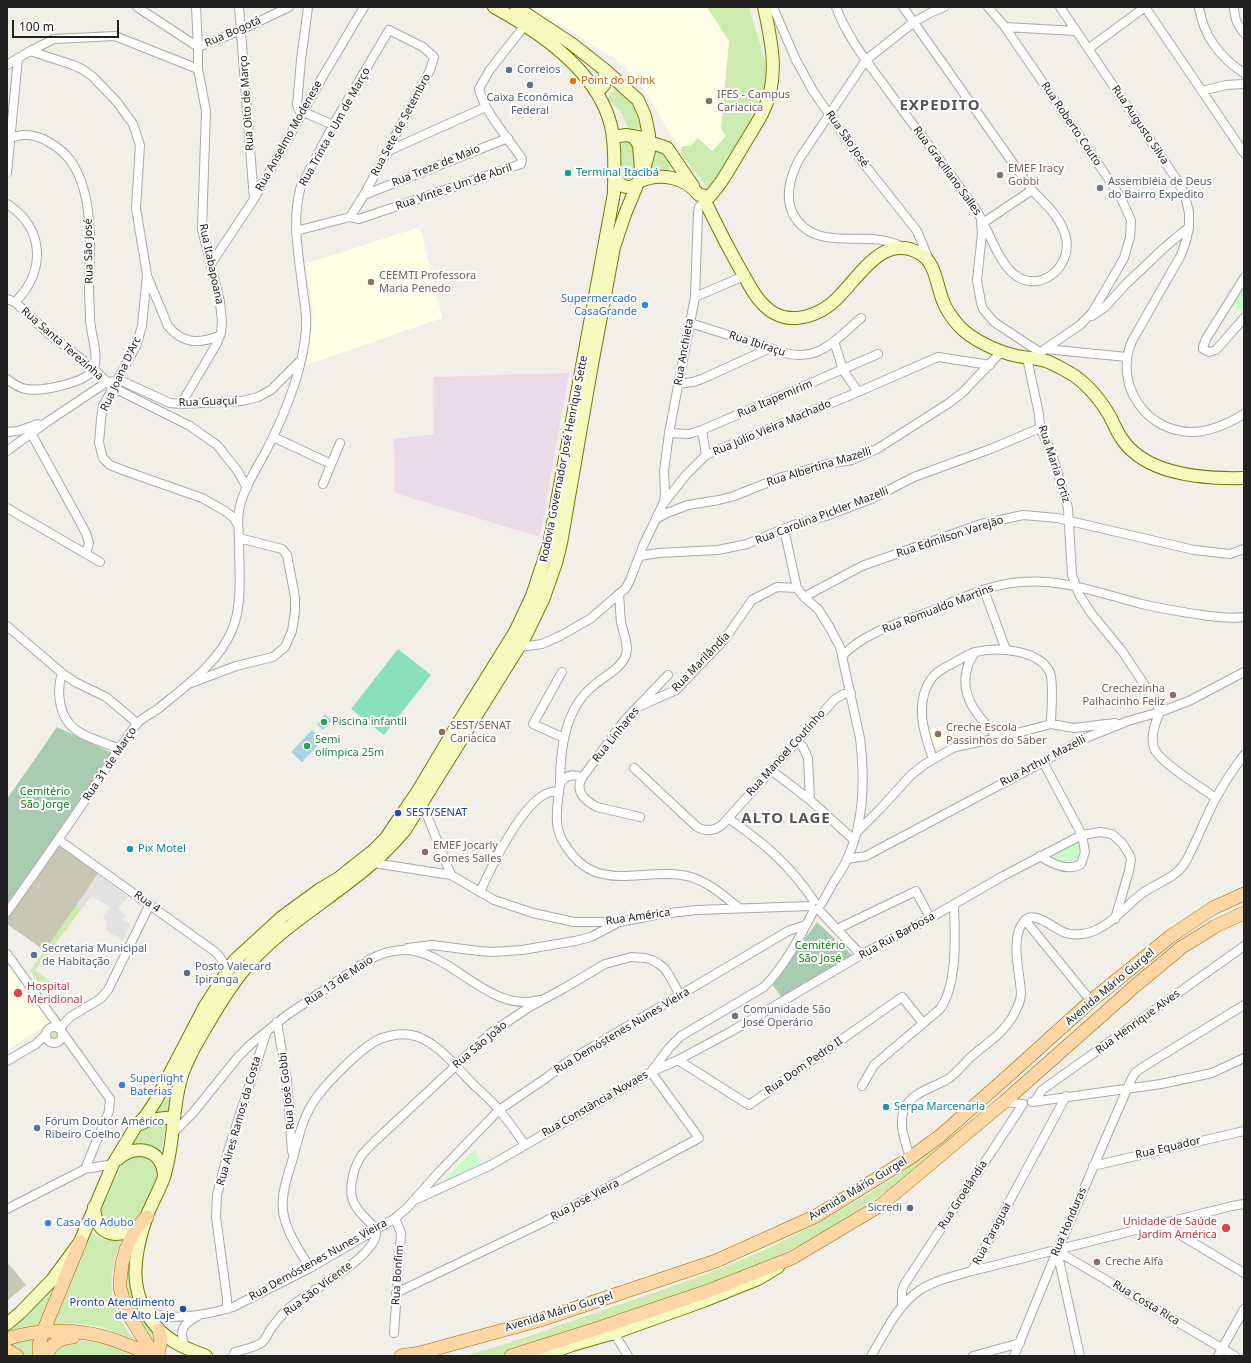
<!DOCTYPE html>
<meta charset="utf-8">
<style>
body{margin:0}
#map{position:relative;width:1251px;height:1363px;overflow:hidden;background:#f2efe9;font-family:"Noto Sans",sans-serif}
canvas{display:block}
.frame{position:absolute;inset:0;border:8px solid #222;pointer-events:none}
.scale{position:absolute;left:12px;top:20px;width:107px;height:18px;box-sizing:border-box;border:2px solid #222;border-top:0;padding-left:5px;font-size:12px;line-height:14px;white-space:nowrap;color:#222;-webkit-text-stroke:3px #fff;paint-order:stroke}
</style>
<div id="map">
<canvas width="1251" height="1363"></canvas>
<div class="frame"></div>
<div class="scale">100 m</div>
</div>
<script>
const c = document.querySelector('canvas').getContext('2d');
c.lineJoin = 'round';
function fillPath(path, color) {
  c.fillStyle = color;
  c.fill(path, 'evenodd');
}
function stroke(path, color, width, dash) {
  c.strokeStyle = color;
  c.lineWidth = width;
  c.lineCap = dash ? 'butt' : 'round';
  c.setLineDash(dash || []);
  c.stroke(path);
}
function label(font, color, halo, rows, align = 'center') {
  c.font = font + ' "Noto Sans",sans-serif';
  c.lineWidth = 4;
  c.setLineDash([]);
  c.textBaseline = 'middle';
  c.strokeStyle = halo;
  c.fillStyle = color;
  for (const [text, x, y, turn = 0] of rows) {
    c.save();
    c.translate(x, y);
    c.rotate((+turn || 0) * Math.PI / 180);
    c.textAlign = isNaN(turn) ? turn : align;
    if (halo) c.strokeText(text, 0, 0);
    c.fillText(text, 0, 0);
    c.restore();
  }
}
const industrial = new Path2D(`
 M569,373L540,537L395,493L394,439L434,434L433,377Z`);
const education = new Path2D(`
 M532,7H749L768,70L720,178L682,157L680,153L681,148L669,132L650,98L628,71L614,58Z
 M420,227L442,318L306,365L313,312L305,264Z
 M944,727L951,741L932,748L927,729Z
 M7,963L51,1022L7,1050Z`);
const construction = new Path2D(`
 M60,845L98,874L45,951L7,924V919L55,847Z
 M7,1262L26,1285L7,1301Z`);
const grass = new Path2D(`
 M707,7H749L768,70L764,104L709,190L680,153L683,146H691L698,138L712,151L726,136L721,129L729,41Z
 M615,84L637,108L642,128L629,130L621,112L607,99L614,90Z
 M628,141L632,143C635,156 639,169 632,181L627,182L620,178V149L623,142Z
 M656,147L662,149L672,165L668,172L650,174L655,157Z
 M76,906L81,910L35,970L50,981L46,987L43,989L30,971Z
 M47 1035a7 7 0 1 1 14 0a7 7 0 1 1-14 0Z
 M177,1067L167,1114L152,1116Z
 M976,1118L901,1181L871,1202L815,1237L764,1263L723,1281L508,1356H465C515,1342 563,1324 612,1307C680,1284 746,1262 810,1227C839,1211 868,1195 896,1176C923,1158 949,1137 976,1118Z
 M156,1125L166,1126L160,1157L125,1149L144,1126Z
 M145,1154L157,1164L159,1179L136,1221L122,1230C108,1226 100,1223 102,1207L122,1164L129,1156Z
 M90,1232L102,1239L121,1241C105,1281 109,1305 133,1339L98,1326L74,1323L52,1324Z
 M133,1249L155,1332V1340L152,1343L136,1320L123,1285L124,1265Z
 M63,1273L41,1324L23,1328L7,1333V1331L17,1323Z
 M39,1334L34,1356H23L7,1346L12,1340Z
 M77,1340L108,1344L144,1356H49L52,1349Z`);
const cemetery = new Path2D(`
 M57,727L114,754L7,909V799Z
 M817,922L853,956L782,998L772,984Z`);
const park = new Path2D(`
 M1244,284V312L1232,305Z
 M1078,840C1081,845 1082,850 1080,855C1074,871 1057,861 1047,856Z
 M475,1149L482,1163L441,1183Z`);
const pitch = new Path2D(`
 M398,649L431,675L384,735L351,709Z`);
const parking = new Path2D(`
 M98,874L128,897L118,909L126,915L123,920L130,924L123,941L105,929L107,921L103,918L110,907L92,896L81,910L76,906Z`);
const water = new Path2D(`
 M325,714L332,720L323,730L317,724Z
 M312,730L323,740L302,762L291,752Z`);
const street = new Path2D(`
 M137,7L198,47L241,30L289,7
 M239,7L254,199
 M308,7L301,60L297,105L299,110L333,125
 M773,7L796,60L813,91L861,160L917,231L929,260
 M836,7C847,37 868,63 887,89C916,129 946,168 975,208C988,227 998,265 1018,277C1043,292 1072,265 1066,238C1061,217 1046,205 1032,190L903,7
 M988,7L1005,27L1120,196L1131,220L1130,237L1124,258L1092,313L1080,325L1045,349L1041,353L1038,359
 M1060,7L1177,180L1185,195L1189,213V227L1186,241L1181,255L1132,341C1113,385 1147,434 1195,432C1212,431 1229,423 1244,414
 M1199,7C1203,35 1220,58 1244,73
 M1234,7C1234,18 1237,25 1244,33
 M1005,27L1076,31
 M1088,49L1145,7L1244,153
 M30,51L73,65L82,69L92,76L117,102L133,124L140,145L136,208L147,275L142,326L136,346L103,406L101,419L99,443L103,458L110,465L128,472L202,498L225,511L234,518L238,525
 M7,65L30,51L54,39L115,36L198,69
 M1202,91L1226,85L1244,84
 M7,140C21,132 34,134 47,141C58,147 68,155 74,166C94,200 90,250 89,288C89,298 90,308 90,318C90,333 100,357 93,369C87,383 40,392 26,389C19,388 12,383 7,379
 M388,151L486,107
 M7,173L18,58
 M364,195L508,138
 M7,204C45,228 46,272 15,302
 M981,222L982,234L977,280L981,303L983,309L994,322L1041,353
 M983,223L1032,190
 M296,231L350,217L359,219L521,164L522,159L520,156C507,137 484,111 479,89L489,71L525,25
 M902,247C869,227 816,256 793,214C784,196 791,174 800,158L866,60L914,22L930,13L944,7
 M211,264L254,199L323,76L364,7
 M148,278L168,326C183,344 199,344 219,336
 M1244,278L1206,339L1203,347V349L1209,352L1216,350L1244,318
 M695,297L744,276
 M7,299L15,302L48,333L94,369L112,387L190,426L217,445L237,470L247,488
 M1092,316L1105,307L1126,284L1164,248L1189,227
 M690,323L770,348C814,367 830,345 861,318
 M834,341L843,370L858,392
 M1045,349L1127,357
 M1027,358L1039,414L1040,428L1051,451L1068,508L1072,575L1080,596L1091,613L1122,651L1156,702L1160,712
 M678,384L693,382L702,379L770,348
 M181,404L216,345L221,333L222,322L220,302L202,229L206,111L198,69V47L196,7
 M702,430L706,455
 M7,432L18,431L38,424
 M31,433L86,533L89,543L86,554
 M669,433L689,434L702,430L878,354
 M273,437L331,464
 M7,451L47,422L107,382L117,381L124,382L170,403L181,404L242,401L258,397L271,390L300,361
 M323,484L340,443
 M664,503L665,492L664,471L669,433L695,297L698,212L699,207L705,201
 M7,508L100,562
 M656,519L667,513L688,505L719,500L734,496L782,477L827,464L852,460L877,449L949,403L962,393L1001,352
 M784,529L797,588L804,597L818,609L830,628L840,647L860,738C865,778 865,821 847,859C844,867 838,875 833,883C829,890 826,897 821,904
 M640,556L658,553L718,550L747,544L793,525L826,516L871,499L914,477L993,448L1040,428
 M984,590L1006,650
 M804,597L862,566L981,524L1023,515L1057,518L1194,550L1230,554L1244,549
 M7,626L62,673L75,682L106,697L137,723
 M519,647L542,644L560,636L590,619L626,588L630,580L643,546L663,504L686,475L706,455L858,392L938,357L990,365
 M975,652C972,657 968,663 967,669C959,698 980,718 998,738
 M843,655C866,632 899,623 929,612C958,600 989,584 1021,582C1062,578 1102,594 1142,604C1162,609 1182,612 1202,615C1216,617 1230,619 1244,617
 M562,672L533,724L564,738
 M62,673C56,692 59,718 76,730C88,739 106,743 120,749
 M191,683L236,666L273,657L285,647L292,631L295,612V597L287,555L282,549L239,538
 M640,706L676,690L724,640L752,600L777,587L797,588
 M1160,712C1155,723 1150,736 1154,748C1159,762 1202,788 1216,798
 M797,742L803,747L808,758L810,800
 M933,759C926,738 918,717 924,694C931,672 941,670 959,660C964,657 970,653 976,652C996,647 1040,649 1050,673C1054,683 1051,712 1051,724
 M634,768L697,827C706,832 714,831 722,825L835,699L844,694L851,693
 M771,770L810,800L854,840
 M582,778C573,773 566,775 560,784C558,797 556,810 557,823C558,833 562,841 567,848C581,868 596,876 621,876C644,876 668,871 691,877C710,883 724,896 739,908
 M560,784C560,749 565,709 593,686C604,676 621,669 626,655C629,645 623,632 621,622C620,613 620,604 619,595
 M422,803L451,875
 M640,817L597,807C586,801 574,792 582,778L624,721L668,675
 M728,818C764,843 789,864 814,901
 M857,832L881,808L911,775L925,764L955,747L998,738L1051,724L1074,728L1115,723
 M59,840L214,951C221,956 223,964 228,970
 M1040,856C1052,864 1068,872 1081,864L1085,852L1082,835L1043,762
 M847,859L866,856L1043,762L1083,739L1128,721L1160,712L1189,701L1244,672
 M374,863L451,875L494,900L533,913L574,922H620L660,914L697,910L811,906
 M480,892C490,870 529,784 559,792
 M818,909L861,955
 M7,912C35,873 63,833 90,793C100,777 111,761 122,745C127,738 131,731 136,725C142,717 152,714 159,708C186,686 219,662 232,630C243,606 239,566 239,540C239,530 237,520 239,511C242,491 257,468 266,451C285,414 303,371 306,329C307,317 305,305 303,292C299,257 291,220 301,186L333,125L389,30L423,47L434,57L430,70L364,195L350,217
 M1025,920L1091,1001
 M837,929L916,891L930,918
 M408,948L432,945L479,951L493,952L522,950L575,941L591,937L617,923
 M7,954L60,1028L70,1017L100,999L108,990L150,904
 M277,1022L287,1081L292,1151
 M46 1035a8 8 0 1 1 16 0a8 8 0 1 1-16 0Z
 M62,1032L110,1099L109,1111L85,1169
 M678,1060L749,1105L902,997L923,1023
 M7,1061L36,1044L46,1034
 M862,1086L874,1065L940,1009C958,984 955,935 954,905
 M1032,1102L1161,1084L1212,1073L1244,1058
 M1034,1102L1042,1090L1244,946
 M172,1134L192,1114L238,1057L251,1044L287,1015L367,961C381,953 398,948 414,951C457,959 492,1013 539,1000
 M910,1158C906,1143 898,1125 904,1110C911,1092 933,1088 948,1079C957,1073 964,1063 972,1056C989,1041 1001,1036 1013,1016C1017,1008 1021,1002 1021,993C1020,973 1009,936 1025,920C1035,910 1055,930 1066,933C1076,936 1089,934 1098,929C1115,921 1126,906 1140,895C1155,883 1176,879 1186,861C1197,841 1205,818 1216,798C1224,783 1234,768 1244,755
 M1093,1166L1244,1131
 M417,1199L491,1165L651,1072L669,1048L681,1036L764,987C784,967 801,935 814,910
 M7,1209L85,1169L113,1164
 M394,1219L397,1223L401,1233L394,1333
 M1162,1224L1244,1273
 M1057,1251L1235,1356
 M1057,1251L1080,1356
 M310,1268C299,1250 286,1232 283,1211C281,1193 288,1175 293,1158C298,1139 302,1121 312,1104C323,1086 356,1053 374,1042C384,1036 399,1033 411,1035C435,1039 456,1067 472,1083C481,1092 492,1101 500,1111C509,1122 517,1133 525,1145
 M972,1271L1066,1096
 M396,1293L542,1223L699,1138L651,1072L678,1060L732,1031L861,955L930,918L1003,876L1082,835L1100,832L1112,834L1122,843L1129,854L1131,859L1129,871L1115,919
 M902,1306V1291L904,1285L1023,1104L1004,1102
 M145,1308C149,1310 152,1313 156,1314C174,1321 214,1313 233,1307L310,1268L394,1219L407,1208L439,1172L499,1110L546,1078L567,1062L788,931L806,925
 M227,1309V1299L216,1217L217,1195L229,1148L267,1031
 M614,1333L628,1356
 M186,1348C178,1331 182,1324 198,1316
 M233,1356L235,1352C244,1349 254,1348 261,1343C266,1340 267,1335 270,1330C275,1323 281,1315 288,1309C305,1293 382,1255 376,1229C369,1221 360,1214 355,1205C347,1192 353,1169 361,1156C365,1151 369,1147 374,1142L492,1032L531,1006L561,990L605,964L631,957L645,958L652,960L659,964L664,968L669,975L680,995
 M871,1356C885,1333 897,1305 920,1290C935,1280 955,1276 972,1271L1232,1206L1244,1204
 M973,1356L1020,1343
 M1014,1356L1057,1251L1131,1080L1135,1073L1143,1067L1244,1005
 M1218,1356L1244,1309`);
const secondary = new Path2D(`
 M597,92L604,85L605,70
 M633,136L639,145L641,169
 M613,137L626,135L643,138L649,142L667,148L693,186
 M614,173C616,179 620,187 628,187C633,188 636,184 639,182C659,172 686,177 699,195H702C715,222 728,248 743,274C749,284 753,294 761,302C770,313 783,319 797,318C809,317 821,312 831,304C855,285 880,231 919,253C936,262 936,284 943,301C946,310 952,318 959,326C972,340 998,352 1017,356C1027,358 1037,358 1046,361C1055,364 1062,369 1070,373C1085,382 1098,397 1108,413C1113,421 1116,431 1122,439C1146,475 1204,479 1244,478
 M705,201C720,187 729,169 740,151C747,139 755,127 762,114C780,80 772,43 764,7
 M138,1125L149,1120L174,1117
 M118,1159C136,1143 162,1149 164,1175
 M94,1207C96,1234 113,1240 136,1228
 M7,1324L20,1313L52,1280L80,1242L113,1164L136,1126L145,1117L155,1102L205,1006L234,961L282,917L319,890L339,878L374,850L386,838L400,817L416,794L459,722L515,632L532,596L549,545L614,193C614,171 616,148 611,126C598,72 540,32 494,7
 M206,1356C195,1351 183,1348 173,1341C155,1330 141,1309 137,1288C132,1266 140,1234 148,1213C153,1201 160,1189 164,1177C174,1146 172,1113 180,1082C186,1059 200,1038 212,1017C223,999 235,979 250,963C296,912 361,884 405,830L525,637L543,600L556,563L561,543L591,370L614,247L625,214L645,166L649,151V135L645,116L638,100L605,70L572,44L516,7
 M542,1356L572,1345L614,1333L706,1300L758,1279L778,1267`);
const primary = new Path2D(`
 M147,1217L136,1228L126,1249L122,1264L120,1281V1288L127,1312L153,1354
 M7,1339C35,1329 72,1329 101,1336C121,1341 139,1351 159,1356
 M7,1350L17,1356
 M39,1356V1345L43,1332L80,1242
 M46,1356C51,1343 60,1338 73,1337
 M157,1356L161,1341L159,1330
 M401,1356L420,1353L540,1320L716,1261L816,1216L910,1158L940,1136L1008,1076L1091,1001L1171,936L1213,908L1244,894
 M511,1356L596,1329L708,1291L792,1258L881,1205L1004,1102L1135,986L1182,947L1216,926L1244,913`);
const markers = [
 [509,70,4,"#5c6f8a"],
 [573,81,4,"#e8710a"],
 [530,85,4,"#5c6f8a"],
 [709,101,4,"#8d6e63"],
 [568,173,4,"#0f9aa8"],
 [1000,175,4,"#8d6e63"],
 [1100,188,4,"#6b7280"],
 [371,282,4,"#8d6e63"],
 [645,305,4,"#3f7fe0"],
 [1173,695,4,"#8d6e63"],
 [324,722,4,"#2e9e5b"],
 [442,732,4,"#8d6e63"],
 [938,734,4,"#8d6e63"],
 [307,746,4,"#2e9e5b"],
 [398,813,4,"#1a4fb4"],
 [130,849,4,"#0f9aa8"],
 [425,852,4,"#8d6e63"],
 [34,955,4,"#5c6f8a"],
 [187,973,4,"#5c6f8a"],
 [18,993,5,"#e0444e"],
 [735,1016,4,"#6b7280"],
 [122,1085,4,"#3f7fe0"],
 [886,1107,4,"#0f9aa8"],
 [37,1128,4,"#5c6f8a"],
 [910,1208,4,"#5c6f8a"],
 [48,1223,4,"#3f7fe0"],
 [1226,1228,5,"#e0444e"],
 [1097,1262,4,"#8d6e63"],
 [183,1309,4,"#1a4fb4"]
];
const streetNames = [
 ["Rua Bogotá",233,32,-24],
 ["Rua Oito de Março",247,103,-94],
 ["Rua Roberto Couto",1071,124,56],
 ["Rua Sete de Setembro",401,125,-62],
 ["Rua Augusto Silva",1140,125,56],
 ["Rua Trinta e Um de Março",335,127,-61],
 ["Rua Anselmo Modenese",289,136,-61],
 ["Rua São José",847,139,55],
 ["Rua Treze de Maio",436,166,-22],
 ["Rua Graciliano Salles",947,171,54],
 ["Rua Vinte e Um de Abril",454,187,-19],
 ["Rua São José",89,251,-91],
 ["Rua Itabapoana",211,264,78],
 ["Rua Santa Terezinha",62,344,41],
 ["Rua Ibiraçu",757,344,18],
 ["Rua Anchieta",684,352,-80],
 ["Rua Joana D'Arc",121,374,-65],
 ["Rua Itapemirim",775,399,-23],
 ["Rua Guaçuí",208,402,-2],
 ["Rua Júlio Vieira Machado",772,428,-23],
 ["Rodovia Governador José Henrique Sette",564,459,-79],
 ["Rua Maria Ortiz",1054,464,72],
 ["Rua Albertina Mazelli",819,467,-17],
 ["Rua Carolina Pickler Mazelli",822,516,-21],
 ["Rua Edmilson Varejão",950,537,-18],
 ["Rua Romualdo Martins",938,609,-21],
 ["Rua Marilândia",701,662,-46],
 ["Rua Linhares",616,735,-51],
 ["Rua Manoel Coutinho",786,753,-48],
 ["Rua Arthur Mazelli",1043,761,-28],
 ["Rua 31 de Março",110,764,-56],
 ["Rua 4",147,902,35],
 ["Rua América",638,917,-8],
 ["Rua Rui Barbosa",897,936,-29],
 ["Rua 13 de Maio",339,981,-34],
 ["Avenida Mário Gurgel",1110,987,-40],
 ["Rua Henrique Alves",1138,1022,-36],
 ["Rua Demóstenes Nunes Vieira",622,1031,-31],
 ["Rua São João",480,1045,-40],
 ["Rua Dom Pedro II",804,1066,-35],
 ["Rua José Gobbi",287,1091,-96],
 ["Rua Constância Novaes",595,1104,-30],
 ["Rua Aires Ramos da Costa",239,1121,-74],
 ["Rua Equador",1168,1148,-13],
 ["Avenida Mário Gurgel",858,1189,-31],
 ["Rua Groelândia",963,1195,-57],
 ["Rua José Vieira",585,1200,-28],
 ["Rua Honduras",1069,1222,-67],
 ["Rua Paraguai",992,1234,-62],
 ["Rua Demóstenes Nunes Vieira",318,1260,-29],
 ["Rua Bonfim",398,1275,-86],
 ["Rua São Vicente",318,1289,-37],
 ["Rua Costa Rica",1146,1303,31],
 ["Avenida Mário Gurgel",559,1312,-17]
];
const serviceNames = [
 ["Correios",517,70],
 ["Caixa Econômica",530,98,"center"],
 ["Federal",530,111,"center"],
 ["Secretaria Municipal",42,949],
 ["de Habitação",42,962],
 ["Posto Valecard",195,967],
 ["Ipiranga",195,980],
 ["Fórum Doutor Américo",45,1122],
 ["Ribeiro Coelho",45,1135],
 ["Sicredi",902,1208,"right"]
];
const foodNames = [
 ["Point do Drink",581,81]
];
const educationNames = [
 ["IFES - Campus",717,95],
 ["Cariacica",717,108],
 ["EMEF Iracy",1008,169],
 ["Gobbi",1008,182],
 ["CEEMTI Professora",379,276],
 ["Maria Penedo",379,289],
 ["Crechezinha",1165,689,"right"],
 ["Palhacinho Feliz",1165,702,"right"],
 ["SEST/SENAT",450,726],
 ["Cariacica",450,739],
 ["Creche Escola",946,728],
 ["Passinhos do Saber",946,741],
 ["EMEF Jocarly",433,846],
 ["Gomes Salles",433,859],
 ["Creche Alfa",1105,1262]
];
const cultureNames = [
 ["Terminal Itacibá",576,173],
 ["Pix Motel",138,849],
 ["Serpa Marcenaria",894,1107]
];
const worshipNames = [
 ["Assembléia de Deus",1108,182],
 ["do Bairro Expedito",1108,195],
 ["Comunidade São",743,1010],
 ["José Operário",743,1023]
];
const shopNames = [
 ["Supermercado",637,299,"right"],
 ["CasaGrande",637,312,"right"],
 ["Superlight",130,1079],
 ["Baterias",130,1092],
 ["Casa do Adubo",56,1223]
];
const leisureNames = [
 ["Piscina infantil",332,722],
 ["Semi",315,740],
 ["olímpica 25m",315,753]
];
const parkNames = [
 ["Cemitério",45,792],
 ["São Jorge",45,805],
 ["Cemitério",820,946],
 ["São José",820,959]
];
const transitNames = [
 ["SEST/SENAT",406,813],
 ["Pronto Atendimento",175,1303,"right"],
 ["de Alto Laje",175,1316,"right"]
];
const healthNames = [
 ["Hospital",27,987],
 ["Meridional",27,1000],
 ["Unidade de Saúde",1217,1222,"right"],
 ["Jardim América",1217,1235,"right"]
];
const districtNames = [
 ["EXPEDITO",940,106],
 ["ALTO LAGE",786,819]
];
fillPath(industrial, '#ebdbe8');
fillPath(education, '#ffffe5');
fillPath(construction, '#c7c7b4');
fillPath(grass, '#cdebb0');
fillPath(cemetery, '#aacbaf');
fillPath(park, '#c8facc');
fillPath(pitch, '#88e0be');
fillPath(parking, '#e2e2e2');
fillPath(water, '#aad3df');
stroke(street, '#a9a9a9', 10);
stroke(secondary, '#707d05', 14);
stroke(primary, '#a06b00', 14);
stroke(street, '#fff', 8);
stroke(secondary, '#f7fabf', 12);
stroke(primary, '#fcd6a4', 13);
for (const [x, y, r, color] of markers) {
  const dot = new Path2D();
  dot.arc(x, y, r, 0, 2 * Math.PI);
  c.fillStyle = color;
  c.fill(dot);
  stroke(dot, '#fff', 1.5);
}
label('11px', '#222', '#fff', streetNames);
label('11px', '#4e5e75', '#fff', serviceNames, 'left');
label('11px', '#c56008', '#fff', foodNames, 'left');
label('11px', '#785e54', '#fff', educationNames, 'left');
label('11px', '#0d838f', '#fff', cultureNames, 'left');
label('11px', '#5b616d', '#fff', worshipNames, 'left');
label('11px', '#366cbe', '#fff', shopNames, 'left');
label('11px', '#27864d', '#fff', leisureNames, 'left');
label('11px', '#0c8416', '#fff', parkNames);
label('11px', '#164399', '#fff', transitNames, 'left');
label('11px', '#be3a42', '#fff', healthNames, 'left');
c.letterSpacing = '1px';
label('bold 15px', '#555', '#fff', districtNames);
c.letterSpacing = '0px';
</script>
